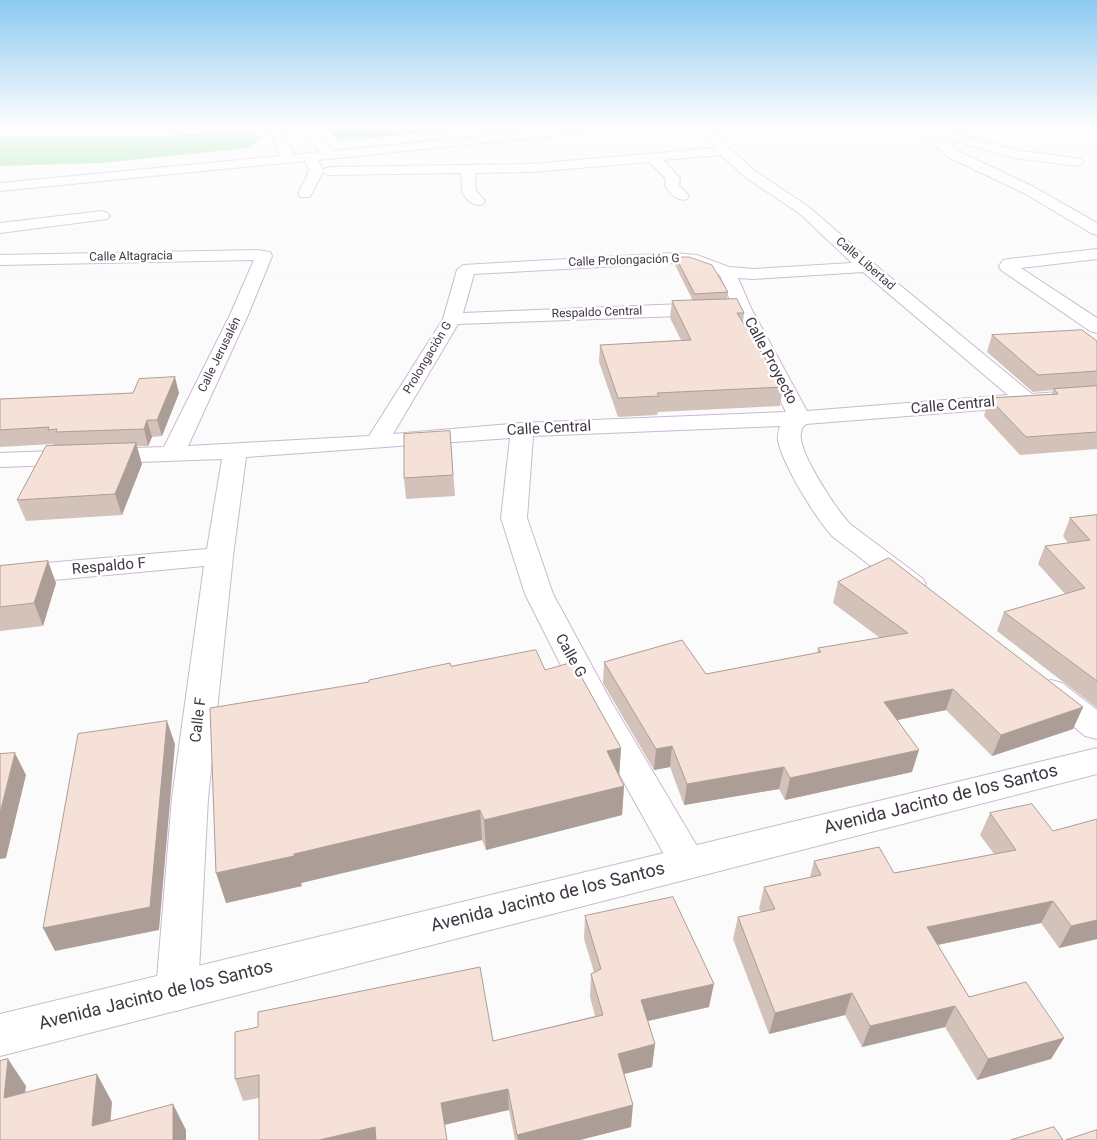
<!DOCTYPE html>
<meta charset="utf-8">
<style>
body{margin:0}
canvas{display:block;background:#fbfbfb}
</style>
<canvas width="1097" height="1140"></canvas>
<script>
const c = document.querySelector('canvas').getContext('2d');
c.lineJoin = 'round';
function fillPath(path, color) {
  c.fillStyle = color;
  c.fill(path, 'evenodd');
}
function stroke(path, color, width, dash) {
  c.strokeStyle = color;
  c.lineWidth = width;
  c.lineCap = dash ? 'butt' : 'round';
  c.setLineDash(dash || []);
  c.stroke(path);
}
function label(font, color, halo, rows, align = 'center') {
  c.font = font + ' Roboto,sans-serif';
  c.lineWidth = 5;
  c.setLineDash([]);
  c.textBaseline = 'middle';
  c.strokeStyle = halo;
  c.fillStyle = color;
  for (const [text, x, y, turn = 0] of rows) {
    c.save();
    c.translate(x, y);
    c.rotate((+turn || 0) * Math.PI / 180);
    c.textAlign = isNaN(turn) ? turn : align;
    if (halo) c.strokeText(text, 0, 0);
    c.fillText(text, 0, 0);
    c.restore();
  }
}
const green = new Path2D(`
 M326,127H488L338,141Z
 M244,130L264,137L249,148L103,163L0,166V135C82,137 163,134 244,130Z`);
const minor = new Path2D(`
 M187,127H257L251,131L133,137L0,136V128L133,129Z
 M268,127H280L294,155L320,152L302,127H314L333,151L568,127H605L599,131L318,160L323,170L329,167L531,164L715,148L699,127H711L729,148L755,171L809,207L873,263L1032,394L1097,389V401L806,424L802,428C801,432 800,436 801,440C804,460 836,509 850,524L922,578L926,584L922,590L912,593L902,590L832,536C814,515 784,467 778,441C777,436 779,430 780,426L533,436L527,518L553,594L612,703L707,863L701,874L688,879L675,874L582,707L525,594L501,518L510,438L246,457L233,556L208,798L198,991L192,1005L177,1011L162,1005L156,991L172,798L204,566L0,585V567L207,549L222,459L0,467V453L164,447L230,315L254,260L0,265V255L257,250L270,252L272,256L248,315L188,446L369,436L443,319L457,270L463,265L673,253L697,255L729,267L753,269L852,263L799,213L745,177L721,155L663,160L680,178L679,185L689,196L687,199C677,202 671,194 665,186L666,179L649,162L531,172L475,173L476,191L485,201L483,204C473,207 467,200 462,192L461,173L329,175L323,172L310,197H300L298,194L309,171L305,161L0,191V183L281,156ZM673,263L689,264L720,275L733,308L786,412L522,423L393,434L458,324L708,315L715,313L717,309L715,305L708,303L463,313L474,274ZM863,272L1008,395L807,411L751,308L738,278L753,279Z
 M912,127H925L932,132L938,128L1016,150L1082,159L1084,162L1077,166L1015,158L938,136L960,152L1034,187L1097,223V235L1091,233L1024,193L950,158Z
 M102,211L107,213L110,216L107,219L0,233V223Z
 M1097,249V259L1021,268L1097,318V333L1090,331L1001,270L999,266L1003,260L1009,259Z
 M1051,680L1062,683L1097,710V739L1085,736L1040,699L1035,691L1040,683Z`);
const major = new Path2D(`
 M1097,748V774L0,1056V1014Z`);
const wall = new Path2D(`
 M676,257L728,292L727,300L744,313L743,322L783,387L780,406L658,412L657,415L618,417L599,362L600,345L681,340L670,318L672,301H693L675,265Z
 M992,335L1097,341V449L1020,455L984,416L989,398L1052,394L1053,390L1033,392L987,352Z
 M179,393L162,436L152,437L148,446H136L142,464L122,515L26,521L17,500L53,446V444L0,447V399Z
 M450,431L455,496L406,499L404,478Z
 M1097,515V708L997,631L1004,612L1065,594L1038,564L1045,546L1068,543L1063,536L1070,518Z
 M0,566L56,583L43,626L0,631Z
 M838,582L1083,707L1073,729L992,756L946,710L897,720L912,772L785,800L779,789L684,805L670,767L654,770L603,683L604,662L706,674L817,653L818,648L880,638L833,603Z
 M451,666L545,670L621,748L619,776L624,786L622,815L486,850L482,840L301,883L302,886L226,903L369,682Z
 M990,813L1053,831L1097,819V939L1059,948L1041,923L938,945L969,997L1064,1038L1051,1059L977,1080L945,1027L862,1047L845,1015L769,1034L733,939L738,917L761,912L759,909L764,887L810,877L814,861L894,873L994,854L980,835Z
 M585,916L709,1007L648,1021L655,1044L652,1067L624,1074L631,1127L580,1140H515L509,1110L259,1098L243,1101L235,1079V1032L493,1041L595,1016L590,997L591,974L594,972L584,939Z`);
const shadedWall = new Path2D(`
 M175,377L179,393L162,436L157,420Z
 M147,420L152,437L148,446L144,429Z
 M136,443L142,464L122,515L115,494Z
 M48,561L56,583L43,626L34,603Z
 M953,689L946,710L878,724L884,702Z
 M1083,707L1073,729L992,756L1001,735Z
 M167,721L175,744L159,930L55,951L43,928Z
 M672,746L670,767L654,770L656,749Z
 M621,748L619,778L607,751Z
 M919,750L912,772L785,800L790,778Z
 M15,753L26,775L6,858L0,859V813Z
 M784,767L779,789L684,805L687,784Z
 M624,786L622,815L486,850L484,820Z
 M480,810L482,840L301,883L302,886L226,903L216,873L294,854Z
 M1053,901L1041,923L918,949L927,927Z
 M1097,920V939L1059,948L1071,926Z
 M714,984L709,1007L639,1023L641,1000Z
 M852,993L845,1015L769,1034L775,1013Z
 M955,1006L945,1027L862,1047L870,1026Z
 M1064,1038L1051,1059L977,1080L988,1059Z
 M655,1044L652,1067L616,1076L618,1054Z
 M8,1059L26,1086L22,1125L4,1098Z
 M97,1074L112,1102L109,1140L92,1126Z
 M508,1089L509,1110L444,1125L441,1103Z
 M173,1104L186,1130V1140H173Z
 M633,1105L631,1127L580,1140H518L517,1135Z
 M375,1127L378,1140H319Z`);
const building = new Path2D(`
 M676,257H689L712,265L728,292L695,294Z
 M737,299L744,313H737L783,387L657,393L659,396L618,398L600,345L691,340L672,301Z
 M1082,330L1097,341V371L1038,375L992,335Z
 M175,377L157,420H147L144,429L56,432L57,429L48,430L49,427L0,430V399L133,393L139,379Z
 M1097,386V432L1026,437L989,398L1058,394L1054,389Z
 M450,431L453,475L404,478V434Z
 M136,443L115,494L17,500L46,446Z
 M1097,515V681L1004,612L1085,588L1045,546L1090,540L1070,518Z
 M889,558L1083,707L1001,735L953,689L884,702L919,750L790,778L784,767L687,784L672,746L656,749L604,662L682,640L706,674L821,652L818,648L908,633L838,582Z
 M48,561L34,603L0,607V566Z
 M536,650L545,670L573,662L621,748L607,751L624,786L484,820L480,810L294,854V856L216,873L210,708L369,682V680L450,663L451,666Z
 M167,721L150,907L43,928L78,734Z
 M15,753L0,813V754Z
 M1032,804L1053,831L1097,819V920L1071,926L1053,901L927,927L969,997L1026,982L1064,1038L988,1059L955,1006L870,1026L852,993L775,1013L738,917L775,909L764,887L821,875L814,861L879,847L894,873L1016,850L990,813Z
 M673,897L714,984L641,1000L655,1044L618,1054L633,1105L517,1135L508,1089L441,1103L447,1140H376L375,1127L319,1140H259V1075L235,1079V1032L258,1027V1012L480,967L493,1041L603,1015L591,974L601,969L585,916Z
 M8,1059L4,1098L97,1074L92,1126L173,1104V1140H0V1061Z
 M1054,1127L1063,1140H1011Z
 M1097,1130V1140H1066Z`);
const farStreetnames = [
 ["Calle Altagracia",131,257,-1],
 ["Calle Prolongación G",624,261,-2],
 ["Calle Libertad",865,264,41],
 ["Respaldo Central",597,313,-2],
 ["Calle Jerusalén",220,355,-64],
 ["Prolongación G",428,358,-59]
];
const streetNames = [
 ["Calle Proyecto",770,361,62],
 ["Calle Central",953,406,-5],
 ["Calle Central",549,429,-3],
 ["Respaldo F",109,567,-5],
 ["Calle G",570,656,61],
 ["Calle F",199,720,-83]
];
const nearStreetnames = [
 ["Avenida Jacinto de los Santos",941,800,-14],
 ["Avenida Jacinto de los Santos",548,898,-14],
 ["Avenida Jacinto de los Santos",156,996,-14]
];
fillPath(green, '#93e0a0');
stroke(minor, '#cdb7d5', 2);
stroke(major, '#cdb7d5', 2);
fillPath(minor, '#fff');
fillPath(major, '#fff');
fillPath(wall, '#d3c2b9');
fillPath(shadedWall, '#ac9e96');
fillPath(building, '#f5e1d7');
stroke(building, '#ac9e96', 1);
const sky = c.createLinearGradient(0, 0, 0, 286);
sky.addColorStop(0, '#8ccaf1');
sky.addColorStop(0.44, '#fdfdfd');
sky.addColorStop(1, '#fdfdfd00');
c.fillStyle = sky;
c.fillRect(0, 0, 1097, 286);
label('12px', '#3f3642', '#fff', farStreetnames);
label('15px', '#3f3642', '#fff', streetNames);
label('18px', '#3f3642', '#fff', nearStreetnames);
</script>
